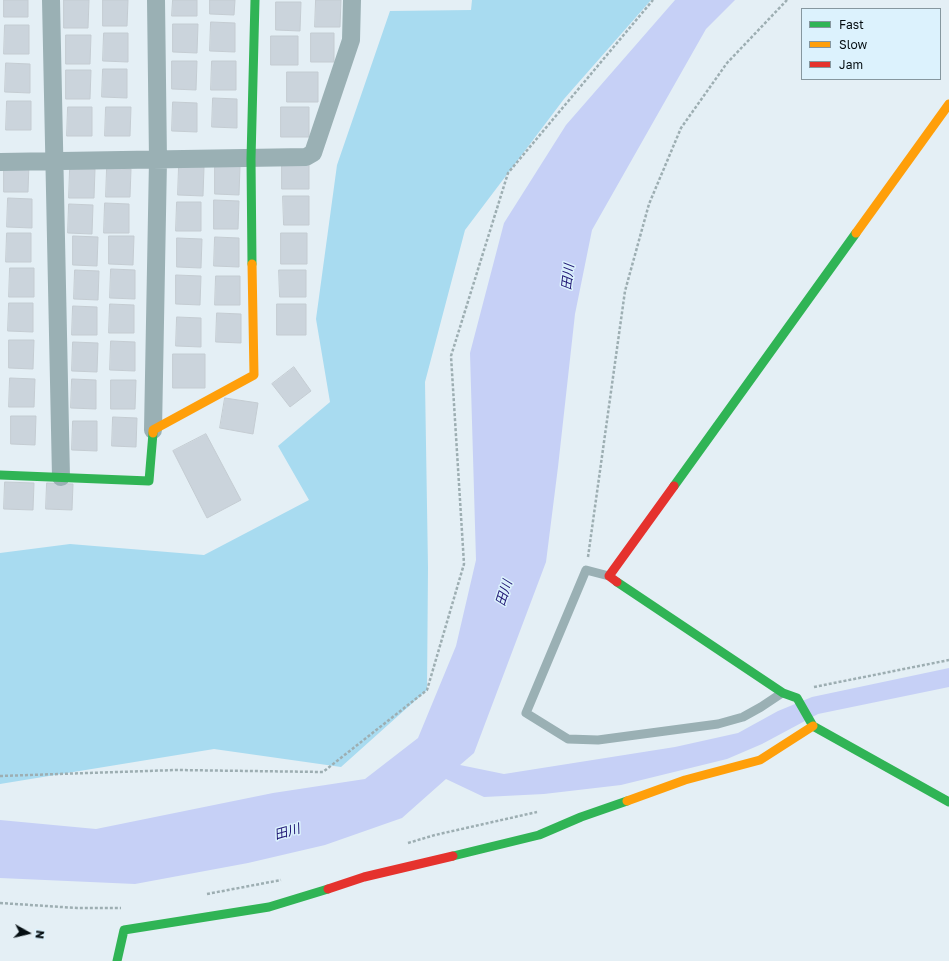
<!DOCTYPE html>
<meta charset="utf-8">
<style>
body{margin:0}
#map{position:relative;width:949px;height:961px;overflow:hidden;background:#e4eff5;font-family:"Golos Text",sans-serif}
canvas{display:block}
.legend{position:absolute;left:801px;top:8px;width:140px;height:72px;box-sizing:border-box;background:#dcf2fd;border:1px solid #86979f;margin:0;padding:5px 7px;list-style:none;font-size:12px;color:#050e12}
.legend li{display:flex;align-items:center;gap:8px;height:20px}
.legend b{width:20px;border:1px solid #86979f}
.north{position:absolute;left:8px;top:913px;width:40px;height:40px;-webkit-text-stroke:3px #dcf2fd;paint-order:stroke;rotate:98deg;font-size:11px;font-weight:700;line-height:16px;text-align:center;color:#050e12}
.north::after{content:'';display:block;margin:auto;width:14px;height:18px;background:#050e12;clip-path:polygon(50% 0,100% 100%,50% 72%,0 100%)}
</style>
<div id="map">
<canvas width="949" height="961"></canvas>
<ul class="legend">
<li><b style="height:5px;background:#30b455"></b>Fast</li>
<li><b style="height:5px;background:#ff9f0a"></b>Slow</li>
<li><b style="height:5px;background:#e5322d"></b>Jam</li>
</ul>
<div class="north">N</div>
</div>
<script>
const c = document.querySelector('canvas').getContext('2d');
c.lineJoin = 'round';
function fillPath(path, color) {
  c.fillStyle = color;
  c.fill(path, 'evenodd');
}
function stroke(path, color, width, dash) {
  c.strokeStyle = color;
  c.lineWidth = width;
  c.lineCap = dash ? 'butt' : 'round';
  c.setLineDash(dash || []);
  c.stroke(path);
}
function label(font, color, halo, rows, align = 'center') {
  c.font = font + ' "Golos Text","Noto Sans JP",sans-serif';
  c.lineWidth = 3;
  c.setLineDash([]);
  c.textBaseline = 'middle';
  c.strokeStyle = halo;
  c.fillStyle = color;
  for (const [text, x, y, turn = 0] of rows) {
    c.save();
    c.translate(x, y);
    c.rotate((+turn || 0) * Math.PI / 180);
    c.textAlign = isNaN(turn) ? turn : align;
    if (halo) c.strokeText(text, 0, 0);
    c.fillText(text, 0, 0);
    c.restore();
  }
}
const green = new Path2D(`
 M472,0H651L564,99L465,230L425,382L428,568L427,690L341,767L214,749L0,784V553L70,544L204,555L309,500L278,446L330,402L316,319L337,165L390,11L471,10Z`);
const water = new Path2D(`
 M675,0H735L706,29L592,230L575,314L558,467L546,562L474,753L460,765L504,774L675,747L738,733L778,711L812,697L949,668V687L818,714L762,744L727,759L621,785L544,794L484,797L446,779L402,818L325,845L248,863L135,884L0,878V820L96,829L273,793L365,779L418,738L456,646L476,560L470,353L504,223L566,125Z`);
const building = new Path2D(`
 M4,0H28V17H4Z
 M64,0H89L88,28H64Z
 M103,0H128L127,26H103Z
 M173,0H197V16H172Z
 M210,0H235L234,15L210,14Z
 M316,0H341L340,27H315Z
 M276,2H301L300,31L276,30Z
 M211,22L235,23V52L210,51Z
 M173,24H198L197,53L173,52Z
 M5,25H29V54H4Z
 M104,33H128V62L103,61Z
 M311,33H334V62H311Z
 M66,35H91L90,64H66Z
 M271,36H298V65H271Z
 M172,61H197L196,90L172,89Z
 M212,61H236V90H211Z
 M6,63L30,64V93L5,92Z
 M103,69H127V98L102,97Z
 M66,70H91L90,99H66Z
 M287,72H318V102H287Z
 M213,98L237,99V128L212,127Z
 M7,101H31V130H6Z
 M173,102L197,103V132L172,131Z
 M68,107H92V136H67Z
 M106,107H131L130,136H105Z
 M281,107H309V137H281Z
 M282,161H309V189H282Z
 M4,163H29L28,192H4Z
 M215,165L240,166L239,195L215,194Z
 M179,166L204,167L203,196L178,195Z
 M107,168L131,169L130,197H106Z
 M70,169H95L94,198H69Z
 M283,196H309V225H284Z
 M8,198L32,199V228L7,227Z
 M214,200L239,201L238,229H214Z
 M177,202H201V231H176Z
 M105,203L129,204V233H104Z
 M69,204L93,205L92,234L68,233Z
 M7,233H31V262H6Z
 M281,233H307V264H281Z
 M73,236L98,237L97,266L73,265Z
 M109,236H134L133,265L109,264Z
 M215,237L239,238V267L214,266Z
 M177,238L202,239L201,268L177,267Z
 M10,268H34V297H9Z
 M111,269L135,270V299L110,298Z
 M75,270L99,271L98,300L74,299Z
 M279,270H306V297H280Z
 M176,275L201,276L200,305L176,304Z
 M216,276H240V305H215Z
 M9,303H33V332L8,331Z
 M110,304L134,305V333H109Z
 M277,304H306V335H277Z
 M73,306L97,307V335H72Z
 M217,313L241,314V343L216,342Z
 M177,317L201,318V347L176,346Z
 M9,340H34L33,369L9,368Z
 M111,341L135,342V371L110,370Z
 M73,342L98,343L97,372L72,371Z
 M173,354H205V388H173Z
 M294,367L311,391L290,407L272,384Z
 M10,378L35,379L34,407H9Z
 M72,379L96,380V409L71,408Z
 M111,380H136L135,409H111Z
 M225,398L258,403L253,434L220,428Z
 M11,416H36L35,445L11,444Z
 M113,417L137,418L136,447L112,446Z
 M73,421H97V451L72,450Z
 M206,434L241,500L207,518L173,451Z
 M5,482L34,483L33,510L4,509Z
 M47,483L73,484L72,510L46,509Z`);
const path = new Path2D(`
 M588,557L625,291L649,204L681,128L727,63L787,0
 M814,687L949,660
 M0,776L176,770L323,772L427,690L464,564L451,356L508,173L653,0
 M408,843L435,835L537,812
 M207,894L281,880
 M0,903L77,908H121`);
const lane = new Path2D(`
 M609,576L586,570L526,713L568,739L598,740L718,724L743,717L761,707L782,693`);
const street = new Path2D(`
 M51,0L61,477
 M0,162L306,157L313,153L351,40L352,0
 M153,430L158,160L156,0`);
const fast = new Path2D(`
 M252,264L251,159L255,0
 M0,475L149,481L153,433
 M674,486L856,233
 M617,582L783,693L797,698L813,726L949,802
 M453,856L539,835L581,817L627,801
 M117,961L124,930L269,907L328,889`);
const slow = new Path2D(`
 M856,233L949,104
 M153,433V430L254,375L252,264
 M627,801L685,780L760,760L813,726`);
const jam = new Path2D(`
 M617,582L609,576L674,486
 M328,889L364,877L453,856`);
const waterNames = [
 ["田川",568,277,-83],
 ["田川",504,593,-72],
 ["田川",287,832,-16]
];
fillPath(green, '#a8dbf0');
fillPath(water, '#c6d0f6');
fillPath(building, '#cbd4dc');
stroke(building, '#c4ccd2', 1);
stroke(path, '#9daeb2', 2.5, [3, 2]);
stroke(lane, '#9ab0b4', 9);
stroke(street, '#9ab0b4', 18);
stroke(fast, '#30b455', 9);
stroke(slow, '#ff9f0a', 9);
stroke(jam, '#e5322d', 9);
label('italic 13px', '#1e1573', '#dcf2fd', waterNames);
</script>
